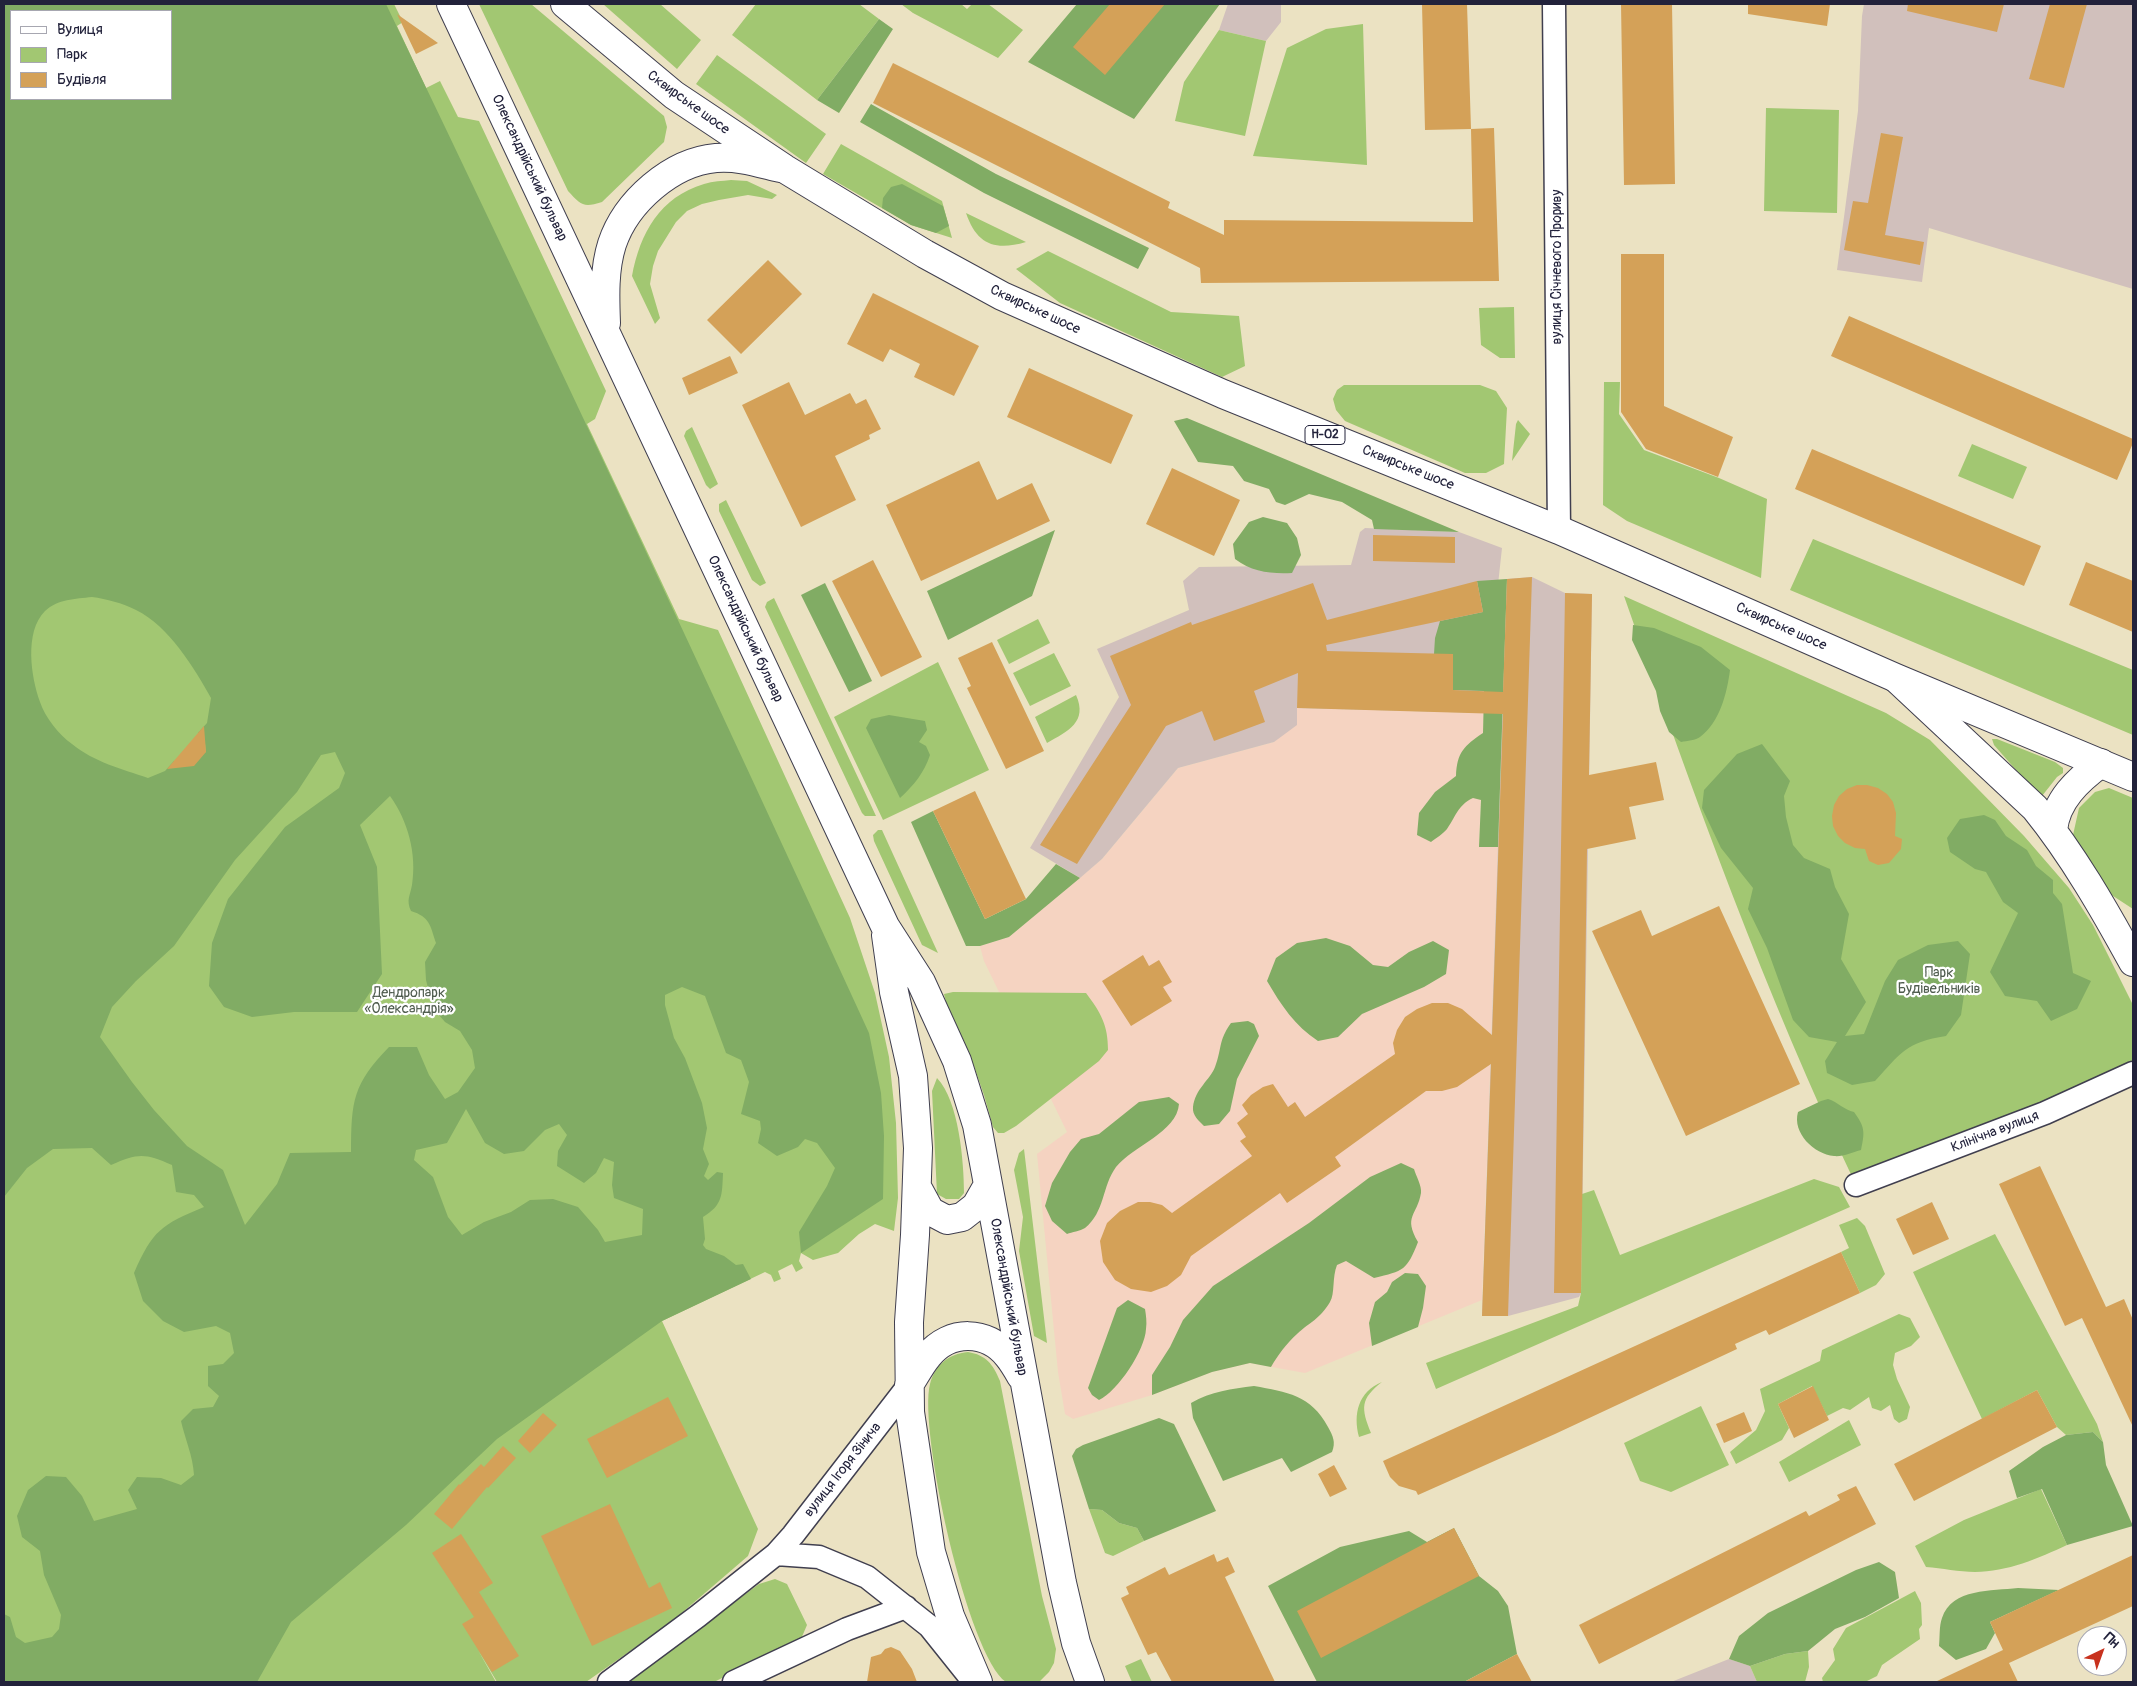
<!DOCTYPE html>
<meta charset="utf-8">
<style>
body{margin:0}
#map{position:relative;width:2137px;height:1686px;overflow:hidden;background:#ebe2c2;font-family:Pangolin,sans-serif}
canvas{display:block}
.frame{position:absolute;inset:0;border:5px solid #22223b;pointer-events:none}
.legend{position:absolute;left:10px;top:10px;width:162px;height:90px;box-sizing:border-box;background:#fff;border:1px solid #a7a7b1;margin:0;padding:6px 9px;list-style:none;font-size:15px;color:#22223b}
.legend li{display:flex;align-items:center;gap:10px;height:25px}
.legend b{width:25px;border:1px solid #a7a7b1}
.north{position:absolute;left:2077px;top:1626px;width:50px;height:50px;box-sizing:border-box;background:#fff;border:1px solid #a7a7b1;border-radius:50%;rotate:42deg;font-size:14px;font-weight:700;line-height:20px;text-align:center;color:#22223b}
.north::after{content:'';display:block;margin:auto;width:18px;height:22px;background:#c8321e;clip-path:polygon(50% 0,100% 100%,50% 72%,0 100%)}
</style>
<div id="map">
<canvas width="2137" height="1686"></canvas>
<div class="frame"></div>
<ul class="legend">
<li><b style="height:6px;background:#fff"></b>Вулиця</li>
<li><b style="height:14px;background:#a2c772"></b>Парк</li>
<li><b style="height:14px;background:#d4a158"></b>Будівля</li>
</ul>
<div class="north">Пн</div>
</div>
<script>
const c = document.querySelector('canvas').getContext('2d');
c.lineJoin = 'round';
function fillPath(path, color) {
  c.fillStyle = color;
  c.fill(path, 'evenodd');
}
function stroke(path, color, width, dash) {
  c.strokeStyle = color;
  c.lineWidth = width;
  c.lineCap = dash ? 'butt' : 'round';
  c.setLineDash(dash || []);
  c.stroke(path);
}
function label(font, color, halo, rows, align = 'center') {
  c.font = font + ' Pangolin,sans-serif';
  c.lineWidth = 4.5;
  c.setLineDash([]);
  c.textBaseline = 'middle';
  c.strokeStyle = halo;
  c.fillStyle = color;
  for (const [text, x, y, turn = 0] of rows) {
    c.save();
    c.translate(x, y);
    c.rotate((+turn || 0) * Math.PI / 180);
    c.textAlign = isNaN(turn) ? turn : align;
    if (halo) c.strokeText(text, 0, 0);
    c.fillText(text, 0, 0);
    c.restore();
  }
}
const built = new Path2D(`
 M1297,708L1484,713L1479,847H1498L1482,1300L1305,1373L1250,1363L1212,1372L1152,1395L1073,1419L1065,1414L1058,1372L1037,1154L1067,1132L984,961L980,946L1009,937L1102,859L1178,768L1274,742Z`);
const industrial = new Path2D(`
 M1228,4H1281V22L1266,41L1219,30Z
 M1864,4H2133V289L1929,228L1922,282L1837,270L1858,111L1862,16Z
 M1365,528L1459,532L1502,548L1484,713L1297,708V725L1274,742L1178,768L1102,859L1080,878L1030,848L1119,697L1097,649L1189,610L1183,581L1199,567L1351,565L1360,532Z
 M1532,577L1565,593L1592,594L1581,1293L1579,1297L1508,1316H1482L1507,579Z
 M1729,1659L1750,1666L1757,1682H1671Z`);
const green = new Path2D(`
 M4,4H394L403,22L397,26L426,88L440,81L458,117L479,121L606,391L595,419L587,424L679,619L718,630L850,918L875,993L889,1057L896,1123L898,1198L894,1231L875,1224L859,1234L838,1253L813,1260L801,1253L799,1261L803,1268L796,1272L792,1264L778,1271L781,1279L774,1282L771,1275L765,1272L662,1321L758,1529L748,1556L670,1623L586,1682H497L478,1650L496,1682H4ZM11,11H171V99H11Z
 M479,4H531L664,116L667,127L664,142L602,202C583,208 581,205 568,191Z
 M603,4H660L701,40L677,69Z
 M756,4H859L879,19L817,100L732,35Z
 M901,4H961L967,9L972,4H988L1023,30L998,58L913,13Z
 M1363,24L1367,165L1253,156L1287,48L1326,29Z
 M1219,30L1266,41L1245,136L1175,121L1184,82Z
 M717,55L826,134L806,163L696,84Z
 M1766,108L1839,110L1837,213L1764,211Z
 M841,144L942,201L952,238L911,225L823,174Z
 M731,180L747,181L777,195L772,199L748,195L719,200L702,204L687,211L676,222L658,251L653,266L650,284L660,318L655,324L632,276C640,233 660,197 704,184C713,181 722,181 731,180Z
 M966,213L1026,242C995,251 977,245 966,213Z
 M1048,251L1171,312L1239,316L1245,366L1222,377L1060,303L1016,269Z
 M1514,307L1515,358H1500L1481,345L1479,308Z
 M1604,382H1620L1619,414L1644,450L1719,478L1767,499L1761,578L1627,521L1603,505Z
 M1344,385H1480L1496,391L1507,408L1504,464L1486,473H1465L1345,421L1336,410L1333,399L1337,390Z
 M1518,420L1530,434L1512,461L1516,424Z
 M692,427L718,484L710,489L706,485L684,436L686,431Z
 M1972,444L2027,467L2013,499L1958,476Z
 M726,500L766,583L760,586L752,580L719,511V504Z
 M1813,539L2133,670V735L1790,590Z
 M1624,596L1886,713L1930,740L2024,836L2069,888L2093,925L2133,1005V1073L1856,1185C1765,994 1694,796 1624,596Z
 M774,598L876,816H865L862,813L765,607L767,602Z
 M1038,619L1050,643L1009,664L997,640Z
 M1054,653L1071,686L1030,706L1013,673Z
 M938,662L989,770L883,820L834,717Z
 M1076,695C1088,722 1068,731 1047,743L1035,717Z
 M1992,739H1997L2055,762L2063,768V773L2057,777L2042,796L2031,787L1994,745Z
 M2109,788L2133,798V909L2110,894L2076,850L2073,835L2079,808L2095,792Z
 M878,830H882L938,953L922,945L874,841L873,835Z
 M953,992L1086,993C1101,1013 1108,1025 1108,1050L1099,1061L1016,1126L1004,1133H998L993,1127L984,1095L969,1052L946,1002L944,994Z
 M937,1078C959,1101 964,1162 964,1193L959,1199H946L937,1194L932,1091Z
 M1024,1149L1047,1343L1034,1336L1019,1251L1023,1217L1014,1170L1019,1153Z
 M1814,1179L1839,1187L1850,1207L1436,1389L1426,1363L1578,1306L1581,1293L1582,1194L1594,1190L1620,1255Z
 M1857,1218L1865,1226L1885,1274L1876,1285L1860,1293L1841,1252L1849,1248L1839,1225Z
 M1995,1234L2097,1424L2103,1442L2093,1432L2066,1435L2057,1427L2037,1390L1982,1419L1913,1272Z
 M1899,1314L1910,1318L1920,1337L1911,1346L1895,1353L1893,1365L1897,1379L1910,1407L1907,1419L1899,1423L1894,1419L1890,1405L1881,1411L1872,1408L1869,1397L1850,1410L1843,1408L1827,1416L1812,1386L1778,1404L1789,1428L1782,1440L1736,1464L1730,1452L1756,1430L1765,1411L1760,1389L1820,1361L1822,1350Z
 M968,1352C986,1355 993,1364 1000,1381L1042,1596L1056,1649L1054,1663L1049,1672L1039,1682H1006C968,1656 918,1429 930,1384C935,1365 948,1354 968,1352Z
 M1382,1382C1360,1399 1361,1408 1371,1433L1359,1437C1353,1414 1358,1392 1382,1382Z
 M1701,1406L1729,1465L1671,1492L1640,1481L1624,1443Z
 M1849,1420L1861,1445L1789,1482L1779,1462Z
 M2041,1489L2067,1545C2039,1558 2007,1572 1975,1572C1959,1572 1942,1568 1926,1567L1915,1546L1964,1520Z
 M1089,1509L1102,1510L1119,1523L1137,1528L1144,1541L1113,1556L1105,1553Z
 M775,1579L787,1584L807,1625L801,1639L714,1682H626L759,1584Z
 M1915,1591L1921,1603L1922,1625L1919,1629L1920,1639L1882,1665L1877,1676L1865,1682H1823L1822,1678L1835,1660L1833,1649L1846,1628Z
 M1808,1651L1809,1667L1805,1682H1757L1750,1666L1785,1654Z
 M1141,1659L1152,1682H1132L1125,1666Z`);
const forest = new Path2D(`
 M4,4H386C550,345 711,688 869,1033L881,1093L884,1136L883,1199L801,1253L799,1232L827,1186L835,1168L817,1143L805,1139L798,1147L777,1156L758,1143L761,1129L760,1121L741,1114L749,1082L741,1060L726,1053L705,996L682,987L665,995V1005L674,1038L685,1058L702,1103L707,1128L703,1149L709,1164L704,1176L708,1180L717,1172L723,1173C722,1195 723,1205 703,1217L705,1239L703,1245L706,1249L724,1256L736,1265L743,1264L751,1279L662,1321L497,1439L406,1525L291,1622L257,1682H4V1614L10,1617L16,1637L25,1643L52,1637L59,1629L61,1615L44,1575L40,1551L22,1537L17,1516L28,1490L46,1476L66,1477L82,1496L94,1521L137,1509L128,1490L137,1477L161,1478L181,1485L194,1475C193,1456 185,1439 181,1421L193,1409L213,1407L219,1396L208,1386V1366L223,1364L234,1353L230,1333L216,1326L184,1332L163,1321L143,1301L134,1273C153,1230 161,1225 204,1207L194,1195L176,1192L172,1165C145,1153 138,1153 111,1165L92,1148L53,1149L27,1168L4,1197ZM11,11H171V99H11ZM92,597C107,599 122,603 136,610C169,626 194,668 211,698L207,723L198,733L205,743L206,752L179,765L174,761L165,771L148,778C122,769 94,762 72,744C59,735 45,717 40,702C31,677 24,632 45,611C58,599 75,599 92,597ZM335,752L345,773L339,788L285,827L228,899L212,943L209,986L224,1007L252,1017L294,1012H357L382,974L377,867L360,825L390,796C408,821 417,854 412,885C410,896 406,900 411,911C430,917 430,925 436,943L425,962L426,980L433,1008L445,1022L460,1031L472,1050L475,1068L458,1092L445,1099L429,1075L417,1047H389C353,1084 351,1101 351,1152L290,1153L277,1184L245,1225L223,1170L187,1146L154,1110L132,1082L100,1037L112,1007L136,981L174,946L235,860L297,792L321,755ZM466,1109L485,1143L504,1154L524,1151L545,1130L559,1124L567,1135L558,1151L557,1166L584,1183L596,1173L604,1158L614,1162L612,1185L614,1198L643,1209L642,1235L605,1242L598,1230L578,1207L553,1199L530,1200L511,1212L484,1222L462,1235L448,1217L433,1177L414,1160L416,1150L447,1143Z
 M1077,4H1220L1134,119L1028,62Z
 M879,19L893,29L839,113L817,100Z
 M871,104L996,174L1149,248L1138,269L984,193L860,122Z
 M902,184L943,206L949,226L936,233L911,225L882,208L883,198L891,187Z
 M1187,418L1459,532L1374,529L1372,520L1342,502L1309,494L1285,505L1276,502L1269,489L1244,481L1233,466L1198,462L1174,421Z
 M1263,517L1287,523L1297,538L1301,555L1292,573C1271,574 1252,572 1235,559L1233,544L1249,522Z
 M1055,530L1032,596L948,640L927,591Z
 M1507,579L1498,847H1479L1481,800L1473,798C1458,805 1456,816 1447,829C1443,834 1436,838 1431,842L1417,835L1419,813L1435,792L1456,776C1457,752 1464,746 1483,733L1484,691L1453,690V654H1434L1435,638L1440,621L1483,612L1477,581Z
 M825,583L872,681L849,692L801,595Z
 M1633,625L1654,628L1701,647L1730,670C1727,693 1720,722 1700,737C1696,740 1687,741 1681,742L1669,732L1660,711L1656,691L1632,640Z
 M889,715L925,721L927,730L919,742L926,746L930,755C924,773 914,785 900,798L866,728L871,719Z
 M1762,744L1790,781L1784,796L1786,817L1793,845L1804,858L1830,869L1835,887L1849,914L1841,959L1866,1002L1845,1036L1864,1034L1885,981L1898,960L1928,945L1958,941L1970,954L1961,1015L1946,1036C1906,1042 1901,1053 1875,1081L1852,1085L1827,1073L1825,1061L1837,1042L1809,1037L1793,1020L1767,948L1748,909L1753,888L1721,848L1702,808L1704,790L1737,754Z
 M933,811L985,919L1026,899L1056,864L1080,878L1009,937L980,946H966L911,822Z
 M1984,815L1995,820L2006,836L2027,850L2036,866L2053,880V893L2062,904L2073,973L2091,981L2077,1009L2051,1021L2037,1001L2005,996L1990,972L2018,913L2003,902L1986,872L1975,869L1950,852L1947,838L1960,819Z
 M1326,938L1350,946L1373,965L1388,967L1409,952L1433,941L1449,950L1446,974L1424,987L1362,1014L1338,1037L1318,1041C1295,1026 1281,1005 1267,981L1276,958L1297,943Z
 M1248,1021L1254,1024L1259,1036L1237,1079L1230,1111L1219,1124L1204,1126C1199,1121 1192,1115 1193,1107C1195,1089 1210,1080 1215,1067C1222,1049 1218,1041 1231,1023Z
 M1169,1097L1179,1104C1177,1132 1133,1146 1116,1167C1102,1186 1105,1212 1085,1228C1080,1231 1072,1232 1067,1234L1052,1221L1045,1206L1052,1183L1070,1152L1081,1139L1099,1134L1139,1102Z
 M1828,1099C1838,1102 1844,1110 1854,1112C1865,1127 1865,1132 1861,1150C1853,1152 1843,1157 1834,1156C1814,1154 1792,1133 1798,1112L1821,1101Z
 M1401,1163L1414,1169C1416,1176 1422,1186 1421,1193C1417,1216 1403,1216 1418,1242C1407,1270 1404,1271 1374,1278L1346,1261L1337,1265C1332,1277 1335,1294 1330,1302C1319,1320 1311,1321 1297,1334C1286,1344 1278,1355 1271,1367L1250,1363L1212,1372L1152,1395V1375L1170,1347L1183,1320L1213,1286L1309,1223L1370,1177Z
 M1405,1273L1418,1274L1426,1286L1423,1308L1418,1327L1372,1346L1369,1323L1375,1302L1387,1292L1392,1282Z
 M1128,1300L1145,1309C1146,1315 1147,1322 1146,1329C1145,1350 1118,1391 1099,1400L1092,1395L1088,1388L1117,1308Z
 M1254,1386C1287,1392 1311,1395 1328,1427C1333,1436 1336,1442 1332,1452L1291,1472L1282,1458L1223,1481L1193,1418L1191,1403C1211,1391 1232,1389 1254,1386Z
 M1159,1418L1174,1424L1216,1511L1144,1541L1137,1528L1119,1523L1102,1510L1089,1509L1072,1456L1076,1449L1083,1445Z
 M2093,1432L2103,1442L2106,1465L2133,1526L2067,1545L2042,1489L2017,1498L2009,1471L2043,1447L2066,1435Z
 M1454,1528L1479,1576L1498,1591L1508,1606L1517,1654L1464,1682H1317L1268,1586L1340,1547L1409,1531L1427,1542Z
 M1879,1562L1895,1572L1899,1598L1865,1617L1835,1629L1808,1651L1785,1654L1750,1666L1729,1659L1739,1636L1768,1613L1856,1570Z
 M2018,1588L2059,1590L1990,1622L1995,1633L1986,1649L1956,1660L1939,1646C1940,1637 1939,1626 1942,1618C1952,1588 1992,1591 2018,1588Z`);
const building = new Path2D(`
 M1110,4H1165L1105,75L1073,47Z
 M1422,4H1467L1471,129L1425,130Z
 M1621,4H1672L1675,184L1624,185Z
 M1748,4H1830L1827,26L1748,14Z
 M1908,4H2004L1997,32L1907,11Z
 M2050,4H2087L2064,88L2029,79Z
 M397,14L438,43L416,54Z
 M893,63L1170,202L1168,208L1224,235V220L1473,222L1471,129L1494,128L1499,281L1201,283L1200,268L873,103Z
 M1881,133L1903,137L1885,235L1924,242L1920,265L1844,250L1853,201L1868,203Z
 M1621,254H1664V406L1733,437L1718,477L1646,449L1621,412Z
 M768,260L802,294L741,354L707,320Z
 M873,293L979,346L954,396L914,377L920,364L890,349L883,362L847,344Z
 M1849,316L2133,439V443L2117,480L1831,356Z
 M730,356L738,373L689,395L682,378Z
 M1029,368L1133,415L1111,464L1007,417Z
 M789,382L805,415L850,393L856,404L866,399L881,429L869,435L870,439L835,456L856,500L801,527L742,405Z
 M1812,449L2041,546L2024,586L1795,489Z
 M979,461L997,500L1032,483L1050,521L921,581L886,505Z
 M1172,468L1240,500L1214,556L1146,524Z
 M1373,535L1455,537V563L1373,561Z
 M873,560L922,657L881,677L832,581Z
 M2086,562L2133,581V632L2069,605Z
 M1532,577L1508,1316H1482L1491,1064L1457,1087L1442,1091H1426L1335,1157L1341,1166L1287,1203L1280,1193L1191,1256L1181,1275L1167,1286L1151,1292L1131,1289L1115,1280L1103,1262L1100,1241L1107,1223L1120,1211L1138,1202H1150L1162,1205L1172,1213L1252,1156L1240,1141L1246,1137L1237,1123L1248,1114L1242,1105L1251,1095L1263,1087L1273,1084L1288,1107L1295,1102L1305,1117L1395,1054L1393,1043L1397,1030L1405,1017L1417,1009L1432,1003H1448L1462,1009L1492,1035L1503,714L1297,708L1298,673L1254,691L1265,722L1214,741L1202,711L1166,726L1077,864L1040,845L1131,705L1110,656L1191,622L1192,625L1313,583L1327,620L1477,581L1483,612L1326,645L1327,651L1453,654V690L1503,692L1507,579Z
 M1565,593L1592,594L1589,775L1656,762L1664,800L1629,807L1636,839L1587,849L1581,1293H1554Z
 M992,642L1044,751L1006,769L967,688L971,686L958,658Z
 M204,726L206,752L194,766L167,769Z
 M1857,785H1867L1878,788L1887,794L1893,802L1896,813L1895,836L1902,839L1901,849L1889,863L1878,865L1869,861L1865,849L1855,848L1845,843L1838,836L1833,826L1832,816L1834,805L1839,796L1847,789Z
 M975,791L1026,899L985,919L933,811Z
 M1719,906L1800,1084L1686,1136L1592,931L1641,910L1652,936Z
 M1143,955L1149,966L1159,960L1172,982L1163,987L1172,1001L1131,1026L1102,981Z
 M2040,1166L2106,1307L2124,1299L2133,1320V1427L2082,1318L2065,1326L1999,1184Z
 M1932,1202L1949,1239L1913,1255L1896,1219Z
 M1841,1252L1860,1293L1769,1335L1766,1330L1735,1344L1737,1349L1555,1434L1418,1495L1416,1491L1399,1486L1390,1477L1383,1461Z
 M1813,1386L1829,1420L1794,1438L1778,1404Z
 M2037,1390L2057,1427L1914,1501L1894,1464Z
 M668,1397L688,1436L607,1478L587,1439Z
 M1744,1412L1752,1431L1724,1443L1716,1424Z
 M543,1413L557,1425L530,1453L518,1441Z
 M503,1446L516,1458L488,1488L487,1487L452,1529L434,1514L459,1484L460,1485L481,1464L484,1467Z
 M1334,1465L1347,1489L1330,1497L1318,1474Z
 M1856,1486L1876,1524L1599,1664L1579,1625L1806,1511L1809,1516L1840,1500L1837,1495Z
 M610,1504L649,1588L660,1582L672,1608L592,1646L541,1536Z
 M1454,1528L1479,1576L1321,1658L1297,1611Z
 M461,1534L493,1583L479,1592L519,1656L492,1672L462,1624L474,1617L432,1553Z
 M1214,1554L1217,1562L1228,1557L1235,1572L1225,1577L1275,1682H1172L1156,1652L1148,1655L1121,1598L1129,1594L1126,1587L1165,1567L1169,1575Z
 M2133,1555V1606L2009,1663L2018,1682H1935L2003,1650L1990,1622Z
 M891,1647L900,1651L912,1669L917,1682H867L871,1657L881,1654L885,1649Z
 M1517,1654L1532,1682H1464Z`);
const minor = new Path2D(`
 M1554,4L1559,530
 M1856,1185L2045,1113L2133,1073
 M776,1554L819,1557L867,1577L929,1626L969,1676
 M609,1682L698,1616L776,1554L793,1535L909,1385
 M734,1682L847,1629L906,1607`);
const tertiary = new Path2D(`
 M1897,679L2035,808C2073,855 2104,909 2133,962
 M2053,830C2056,800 2078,780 2101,763`);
const secondary = new Path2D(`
 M451,4L885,926L921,982L957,1061L977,1125L1062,1583L1076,1643L1090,1682
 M606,323C605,297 604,269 612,244C626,202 671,162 716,158C738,156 759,163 780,168
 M886,935L894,992L913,1076L918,1148L915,1235L909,1322L910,1412L931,1552L950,1616L978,1682
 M917,1187L930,1211L947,1220L962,1217L976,1206L988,1185
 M909,1385C915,1376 921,1364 928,1356C950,1329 987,1330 1008,1356C1013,1362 1017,1369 1021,1376`);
const primary = new Path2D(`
 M565,4L674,95L785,169L925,254L1002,296L1223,394L1559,530L1896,678L2133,777`);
const shields = [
 [1325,435,40]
];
const shieldNames = [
 ["Н-02",1325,435]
];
const streetNames = [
 ["Сквирське шосе",688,103,36],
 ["Олександрійський бульвар",529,168,65],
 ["вулиця Січневого Прориву",1557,267,-90],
 ["Сквирське шосе",1035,310,25],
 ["Сквирське шосе",1408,468,22],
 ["Сквирське шосе",1781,627,24],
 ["Олександрійський бульвар",745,629,65],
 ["Клінічна вулиця",1995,1132,-21],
 ["Олександрійський бульвар",1008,1297,80],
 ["вулиця Ігоря Зінича",843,1470,-52]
];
const parkNames = [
 ["Парк",1939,973],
 ["Будівельників",1939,989],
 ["Дендропарк",409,993],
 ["«Олександрія»",409,1009]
];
fillPath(built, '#f5d3c1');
fillPath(industrial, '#d1c0bc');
fillPath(green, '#a2c772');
fillPath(forest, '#81ac64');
fillPath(building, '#d4a158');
stroke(minor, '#403f4f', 25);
stroke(tertiary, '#403f4f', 30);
stroke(secondary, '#403f4f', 30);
stroke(primary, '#403f4f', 30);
stroke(minor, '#fff', 22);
stroke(tertiary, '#fff', 28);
stroke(secondary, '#fff', 28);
stroke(primary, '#fff', 28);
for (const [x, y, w] of shields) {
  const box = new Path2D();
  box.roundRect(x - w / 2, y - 9.5, w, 19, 4);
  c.fillStyle = '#fff';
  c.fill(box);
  stroke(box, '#22223b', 1);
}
label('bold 12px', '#22223b', null, shieldNames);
label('14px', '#22223b', '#fff', streetNames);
label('14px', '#4f5c4e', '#fff', parkNames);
</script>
